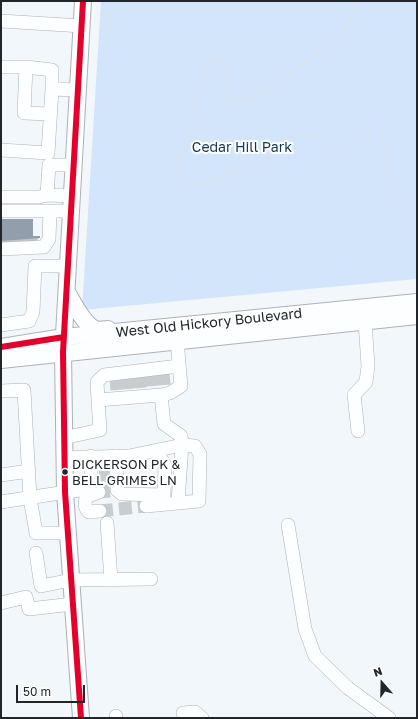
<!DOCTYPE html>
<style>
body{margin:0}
#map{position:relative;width:418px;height:719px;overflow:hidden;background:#f2f7fc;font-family:"Golos Text",sans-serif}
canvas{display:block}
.frame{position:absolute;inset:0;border:2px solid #22262b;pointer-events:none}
.north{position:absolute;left:362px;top:663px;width:40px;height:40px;-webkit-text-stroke:3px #fff;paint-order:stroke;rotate:340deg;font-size:11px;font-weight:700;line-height:16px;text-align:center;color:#22262b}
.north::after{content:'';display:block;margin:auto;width:14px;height:18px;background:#22262b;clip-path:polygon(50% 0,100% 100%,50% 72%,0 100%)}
.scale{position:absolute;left:16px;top:685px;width:69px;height:18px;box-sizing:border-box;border:2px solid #22262b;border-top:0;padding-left:5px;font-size:12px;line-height:14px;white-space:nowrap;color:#22262b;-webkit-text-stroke:3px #fff;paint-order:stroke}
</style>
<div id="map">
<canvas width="418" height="719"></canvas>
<div class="frame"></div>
<div class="north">N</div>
<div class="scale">50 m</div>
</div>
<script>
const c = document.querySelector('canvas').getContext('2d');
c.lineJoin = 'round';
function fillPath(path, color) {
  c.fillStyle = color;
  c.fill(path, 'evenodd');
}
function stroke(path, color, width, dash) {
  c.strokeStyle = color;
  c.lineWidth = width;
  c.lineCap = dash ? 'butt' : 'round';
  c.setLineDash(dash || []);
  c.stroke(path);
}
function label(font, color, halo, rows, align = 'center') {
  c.font = font + ' "Golos Text",sans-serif';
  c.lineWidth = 4;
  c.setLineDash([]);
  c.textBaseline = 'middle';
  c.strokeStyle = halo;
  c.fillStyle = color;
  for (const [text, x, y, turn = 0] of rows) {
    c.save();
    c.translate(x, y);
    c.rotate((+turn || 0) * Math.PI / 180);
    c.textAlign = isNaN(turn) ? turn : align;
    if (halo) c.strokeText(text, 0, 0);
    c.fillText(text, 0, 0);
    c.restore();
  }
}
const green = new Path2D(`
 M101,1H417V279L82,310Z`);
const shadow = new Path2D(`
 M1,219L32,237L39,238L35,242L1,244Z`);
const building = new Path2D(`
 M1,219H33V236H40V238L1,241Z`);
const minorTunnel = new Path2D(`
 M163,373L164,385
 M151,374L152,386
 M139,375L140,388
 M127,377L128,389
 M116,378L117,390
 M99,475H109
 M99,492L110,491
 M100,511L146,506`);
const path = new Path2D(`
 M353,1L350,18L344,29L325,47L283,80L265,91L250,97L237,99L229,95C227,82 228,71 220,60L211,61L205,69L202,84L193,101L196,115V126L183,151L179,166L177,179L181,185L193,186L214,180L265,162L273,154L280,143L288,136L298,133L311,135L320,141L327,153C352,156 356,133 376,125L382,130L390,186L393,196L417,233
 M102,23L110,17L120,1`);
const minor = new Path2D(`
 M1,21L82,26
 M1,67H26
 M50,114L24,113L26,67L52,70V89
 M1,150L48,153L52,89L78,90
 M72,196L47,195L49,165H74
 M1,197H39L47,195
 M1,211H72
 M1,249L44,247L49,239L50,211
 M1,325L29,321L33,312L35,266H68
 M1,391L24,390L30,498L36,533H68
 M98,400L97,382L104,375L179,366
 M358,431L354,395L366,382L368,366L365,321
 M63,438L100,430L98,400L161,395L170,393L181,386L177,340
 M116,456L117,490L122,494L164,495L165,465L156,451
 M64,458L129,456L182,445L181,436L164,424L161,395
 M1,475L29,471
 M99,492L86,497C85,503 84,508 89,512L100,511
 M1,502L86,489L91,484V456
 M146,506L199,501L200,454L195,446L182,445L178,502
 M107,523L111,580
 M288,525L305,629L315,656L348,688L389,718
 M36,553L41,586L71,580L151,579
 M1,603L26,597L29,609L73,604
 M183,713L195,712L202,718
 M116,716V718`);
const major = new Path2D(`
 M67,292C74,303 84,327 98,330C101,330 105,329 108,329
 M1,347L64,337L417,302
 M1,360L417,316
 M81,718L65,492L63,352L83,1`);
const bus1 = new Path2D(`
 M1,347L64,337
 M81,718L65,492L63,352L83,1`);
const markers = [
 [65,472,3.5,"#22262b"]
];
const busNames = [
 ["DICKERSON PK &",72,465],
 ["BELL GRIMES LN",72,481]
];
const parkNames = [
 ["Cedar Hill Park",242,148]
];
const streetNames = [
 ["West Old Hickory Boulevard",209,323,-6]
];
fillPath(green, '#d3e5fa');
fillPath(shadow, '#0003');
fillPath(building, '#929eab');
stroke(minorTunnel, '#c8cdd2', 13, [13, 6]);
stroke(minor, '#adb2b6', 14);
stroke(major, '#adb2b6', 18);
stroke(path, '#dfe1e2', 1.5, [2, 2]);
stroke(minor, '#fdfeff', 13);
stroke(major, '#fdfeff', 16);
stroke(bus1, '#e4002b', 6);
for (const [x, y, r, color] of markers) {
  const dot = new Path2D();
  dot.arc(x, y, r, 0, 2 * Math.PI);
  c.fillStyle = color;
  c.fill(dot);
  stroke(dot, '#fff', 1.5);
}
label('13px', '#22262b', '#fff', busNames, 'left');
label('14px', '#10375b', '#fff', parkNames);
label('14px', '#22262b', '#fff', streetNames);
</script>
